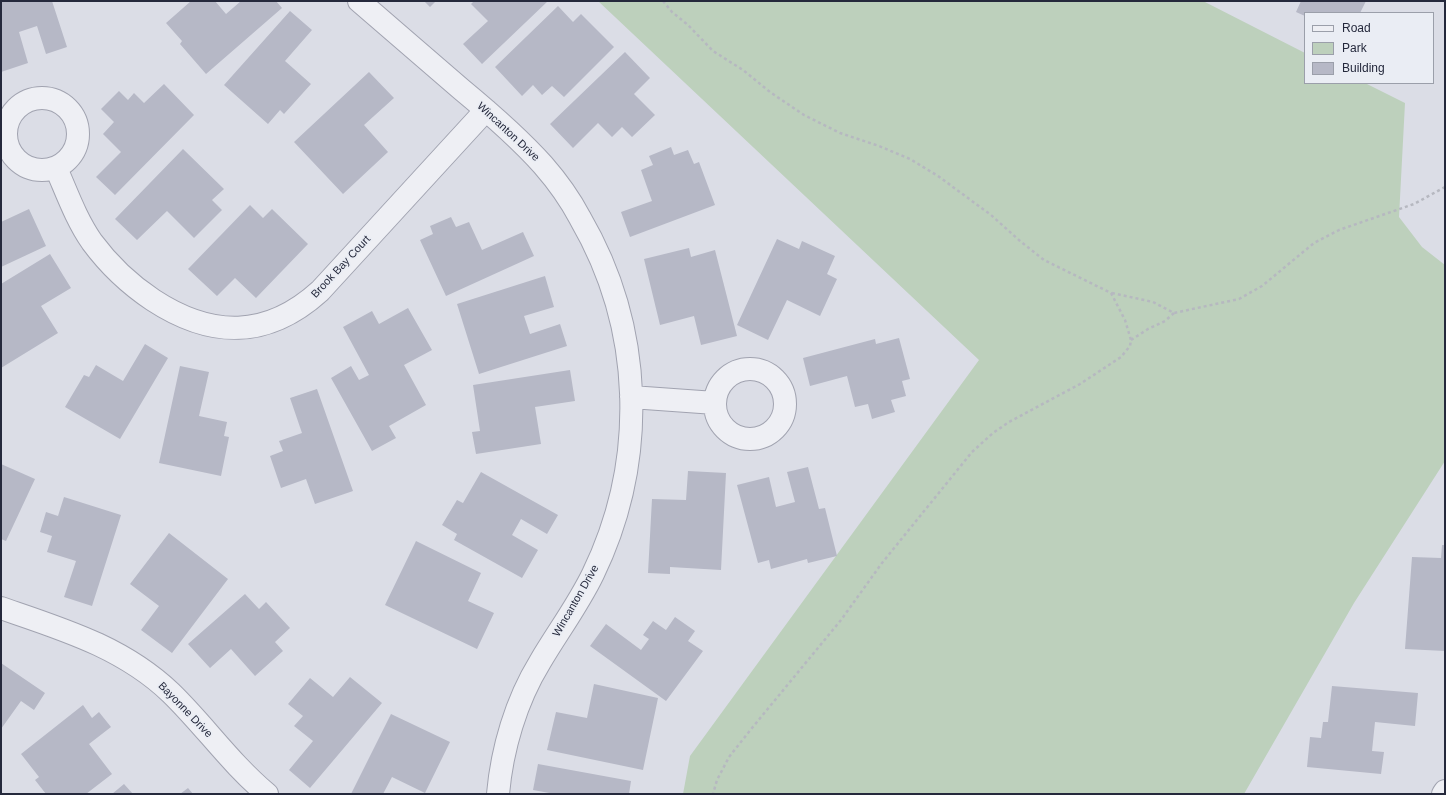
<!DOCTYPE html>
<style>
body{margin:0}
#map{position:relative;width:1446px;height:795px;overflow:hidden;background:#dbdde6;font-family:Helvetica,sans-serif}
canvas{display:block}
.frame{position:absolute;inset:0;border:2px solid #25293c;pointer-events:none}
.legend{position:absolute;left:1304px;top:12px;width:130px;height:72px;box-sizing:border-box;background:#eaedf4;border:1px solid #9b9faa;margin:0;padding:5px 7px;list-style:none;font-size:12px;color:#25293c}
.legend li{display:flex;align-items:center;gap:8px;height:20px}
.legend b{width:20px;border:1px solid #9b9faa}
</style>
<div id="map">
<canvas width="1446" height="795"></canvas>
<div class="frame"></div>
<ul class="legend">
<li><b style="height:5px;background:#eeeff4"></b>Road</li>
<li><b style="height:11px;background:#bdd0bc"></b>Park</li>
<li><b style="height:11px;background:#b6b8c6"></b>Building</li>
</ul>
</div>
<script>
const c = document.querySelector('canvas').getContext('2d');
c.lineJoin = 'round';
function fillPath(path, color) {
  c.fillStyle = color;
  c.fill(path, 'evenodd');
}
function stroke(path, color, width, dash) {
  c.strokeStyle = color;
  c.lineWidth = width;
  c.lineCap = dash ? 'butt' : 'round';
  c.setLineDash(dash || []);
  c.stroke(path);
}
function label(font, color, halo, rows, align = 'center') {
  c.font = font + ' Helvetica,sans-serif';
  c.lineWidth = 3.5;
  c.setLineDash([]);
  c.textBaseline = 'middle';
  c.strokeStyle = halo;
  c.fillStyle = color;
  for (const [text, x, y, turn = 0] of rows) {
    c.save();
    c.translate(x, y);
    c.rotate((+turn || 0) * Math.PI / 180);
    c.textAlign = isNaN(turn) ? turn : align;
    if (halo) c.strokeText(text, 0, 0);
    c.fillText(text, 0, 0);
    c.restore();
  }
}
const green = new Path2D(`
 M598,1H1203L1305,53V83H1365L1405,103L1399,217L1422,247L1445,265V461L1354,603L1244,794H683L690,756L979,360Z`);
const building = new Path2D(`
 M1,1H52L67,47L46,54L37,26L19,32L28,63L1,72Z
 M191,1H215L226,14L241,1H276L282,8L206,74L180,44L182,41L166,23Z
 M424,1H436L430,7Z
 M474,1H548L482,64L463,44L488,21L471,4Z
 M1301,1H1366L1360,13H1305V16L1296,12Z
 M558,6L573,22L581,14L614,47L564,97L552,86L542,95L533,85L522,96L495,67Z
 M290,11L312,30L285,61L311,84L284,114L280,110L268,124L224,85Z
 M625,52L650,78L634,94L655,115L632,137L622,127L612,137L598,123L573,148L550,124Z
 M369,72L394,98L364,125L388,152L343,194L294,142Z
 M164,84L194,115L115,195L96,177L121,152L103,134L114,122L101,109L119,91L128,100L134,93L144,103Z
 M671,147L674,155L688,150L694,164L699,162L715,205L630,237L621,212L652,201L641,170L653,165L649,156Z
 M183,149L224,189L212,200L222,210L194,238L167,211L137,240L115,219Z
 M250,205L263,218L272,209L308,244L256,298L235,278L217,296L188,269Z
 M29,209L46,246L1,267V222Z
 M451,217L456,227L469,222L482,250L523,232L534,256L446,296L420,240L433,234L430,226Z
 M777,239L799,249L802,241L835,256L827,274L837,279L820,316L787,300L768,340L737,325Z
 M689,248L691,257L715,250L737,336L701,345L694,316L660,325L644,259Z
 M50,254L71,288L41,306L58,333L1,368V284Z
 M545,276L554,307L524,316L530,334L560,324L567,346L479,374L457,304Z
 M408,308L432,350L404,365L426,405L389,426L396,438L372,451L331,378L351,366L359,380L369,375L343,327L372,311L379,324Z
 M899,338L910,379L902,381L906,396L891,400L895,412L872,419L868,404L855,407L847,376L810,386L803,358L875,339L876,344Z
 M145,344L168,358L120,439L65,407L84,375L89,377L96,365L123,381Z
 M180,366L209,372L199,416L227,422L224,436L229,437L221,476L159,463Z
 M570,370L575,401L535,407L541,444L476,454L472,432L480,431L473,385Z
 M317,389L353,491L315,504L306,479L281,488L270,456L283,451L279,441L302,433L290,398Z
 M1,464L35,479L6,541L1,539Z
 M808,467L819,509L825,508L837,556L808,563L807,559L771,569L769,560L758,563L737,485L769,477L776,507L795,502L787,472Z
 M688,471L726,473L721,570L670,567V574L648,573L652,499L686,500Z
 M481,472L558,515L547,534L521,519L512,535L538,550L522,578L454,540L457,534L442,525L457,500L463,503Z
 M64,497L121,515L92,606L64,597L76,561L47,552L52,536L40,532L46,512L58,516Z
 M169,533L228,579L172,653L141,630L159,606L130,584Z
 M416,541L481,573L468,601L494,613L477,649L385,605Z
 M1442,545H1445V651L1405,649L1412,557L1441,558Z
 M245,594L259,609L266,602L290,628L275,642L283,651L255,676L231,649L210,668L188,644Z
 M675,617L695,631L688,641L703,651L666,701L590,646L606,624L641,650L649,639L643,635L653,621L666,630Z
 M1,663L45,693L34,710L21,701L1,729Z
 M350,677L382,703L310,788L289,770L313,741L294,726L303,716L288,704L310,678L333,697Z
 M594,684L658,698L643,770L547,750L556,712L587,718Z
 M1332,686L1418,693L1415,726L1375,722L1372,751L1384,752L1381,774L1307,767L1310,737L1321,738L1323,722H1328Z
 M83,705L92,718L99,712L111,727L89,744L112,774L86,794H46L35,780L39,777L21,754Z
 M391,714L450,742L425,793L392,777L383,794H351Z
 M538,764L631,781L629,794H555L533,790Z
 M124,784L133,794H112Z
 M188,788L193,794H180Z`);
const path = new Path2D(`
 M663,1L672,12L688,25L713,51L743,70L770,92L804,115L840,133L879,146L910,159L938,176L991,215L1020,241L1044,260L1111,293L1125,320L1131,340L1130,346L1121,357L1080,384L1009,422L993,433L972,452L882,563L841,620L752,728L729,757L717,780L713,794
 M1112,293L1153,302L1174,313L1239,299L1262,286L1314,243L1339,230L1414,204L1445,187
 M1131,340L1148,329L1165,321L1174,313`);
const minor = new Path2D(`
 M359,1C393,30 427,60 461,89C490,113 518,137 543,165C557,181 570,199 580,218C644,328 648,460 593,574C578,605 557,633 540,662C516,701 502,749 498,794
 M6 134a36 36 0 1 1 72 0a36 36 0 1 1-72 0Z
 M56,168C67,193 76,219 92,242C109,265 129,284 153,300C211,338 267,339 320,291L486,110
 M715 404a35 35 0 1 1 70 0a35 35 0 1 1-70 0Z
 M631,397L715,403
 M1,608C62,629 123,647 171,693C204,725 231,764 267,794
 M1443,794L1445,791`);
const streetNames = [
 ["Wincanton Drive",508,132,43],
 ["Brook Bay Court",341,267,-47],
 ["Wincanton Drive",576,601,-60],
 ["Bayonne Drive",185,710,46]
];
fillPath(green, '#bdd0bc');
fillPath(building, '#b6b8c6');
stroke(minor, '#a1a3b0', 24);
stroke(path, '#b6b8c0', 2.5, [3, 3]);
stroke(minor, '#eeeff4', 22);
label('11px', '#25293c', '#eaedf4', streetNames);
</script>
